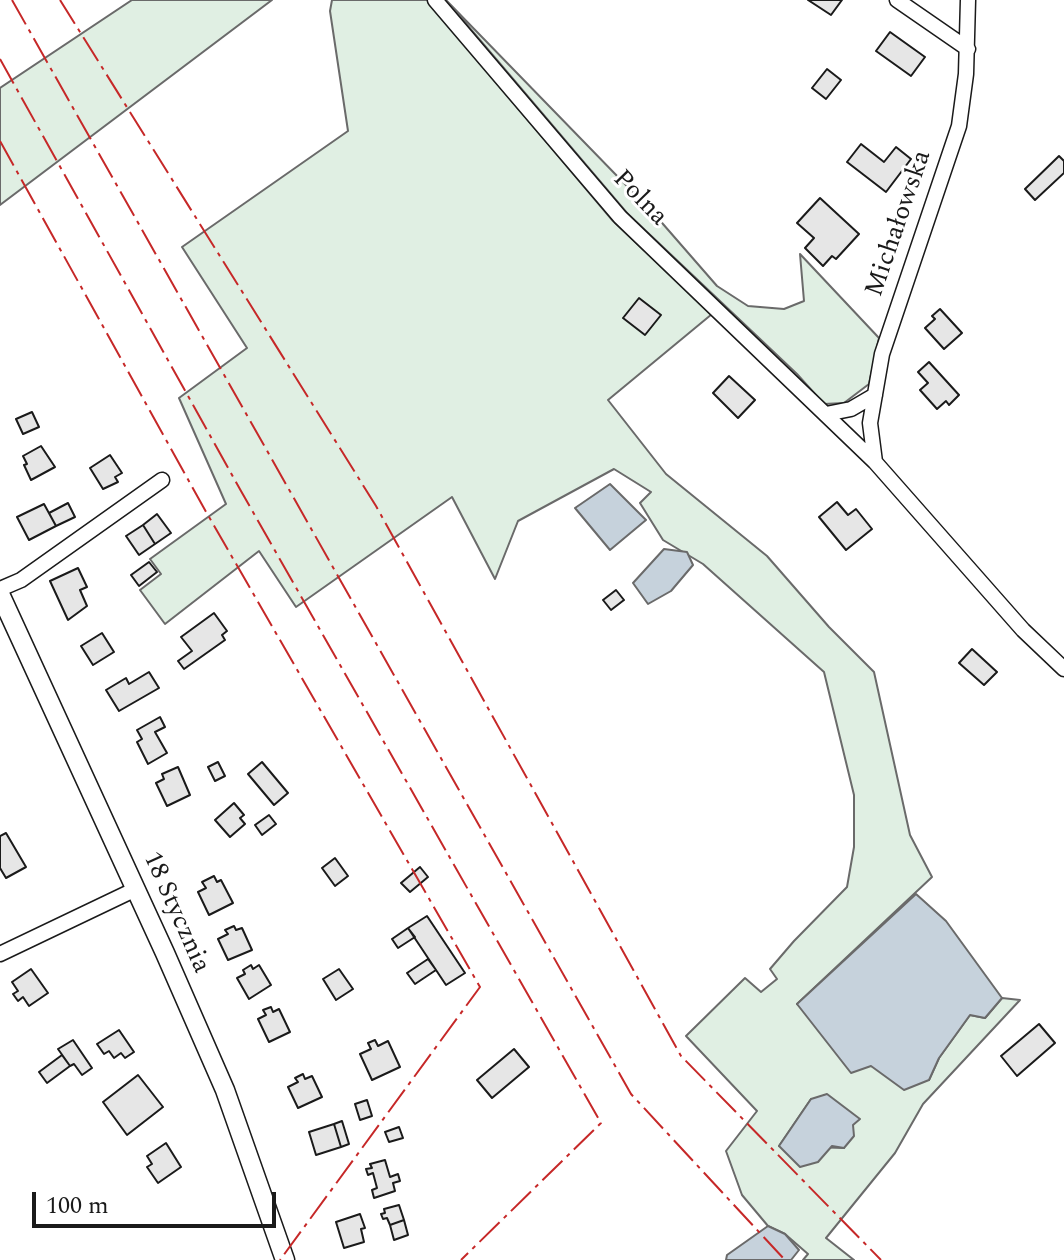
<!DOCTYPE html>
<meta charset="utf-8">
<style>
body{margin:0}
#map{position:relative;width:1064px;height:1260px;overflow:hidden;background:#fff;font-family:Spectral,serif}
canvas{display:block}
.scale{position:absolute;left:32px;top:1192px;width:244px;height:36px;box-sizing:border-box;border:4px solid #1a1a1a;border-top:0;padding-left:10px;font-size:24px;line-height:28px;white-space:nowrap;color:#1a1a1a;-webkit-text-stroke:6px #fff;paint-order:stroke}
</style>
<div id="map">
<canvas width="1064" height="1260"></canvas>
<div class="scale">100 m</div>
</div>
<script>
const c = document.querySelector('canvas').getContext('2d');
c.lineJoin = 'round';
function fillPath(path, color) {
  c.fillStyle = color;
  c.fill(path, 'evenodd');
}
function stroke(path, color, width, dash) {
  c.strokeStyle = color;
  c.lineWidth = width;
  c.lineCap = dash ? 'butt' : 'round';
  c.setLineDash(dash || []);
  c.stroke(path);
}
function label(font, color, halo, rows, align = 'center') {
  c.font = font + ' Spectral,serif';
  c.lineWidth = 6;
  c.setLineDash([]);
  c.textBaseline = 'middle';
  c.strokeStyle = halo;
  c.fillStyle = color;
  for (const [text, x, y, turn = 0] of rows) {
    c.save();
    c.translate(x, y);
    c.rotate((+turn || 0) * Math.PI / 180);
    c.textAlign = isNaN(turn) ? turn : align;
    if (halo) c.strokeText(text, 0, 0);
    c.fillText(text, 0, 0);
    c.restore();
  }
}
const green = new Path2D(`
 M132,0H272L0,205V88Z
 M332,0H427L613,221L712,314L608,400L666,474L767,556L829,627L874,672L910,835L932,877L797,1004L871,1066L929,1080L939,1058L970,1015L985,1018L1002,998L1020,1000L923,1104L895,1153L826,1238L854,1260H803L808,1254L785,1234L768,1226L742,1195L726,1151L757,1111L686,1036L745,978L761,992L777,979L770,969L794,941L847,887L854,847V795L824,672L703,564L663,540L640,503L651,492L614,469L518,521L495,579L452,497L296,607L259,551L165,624L140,590L161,574L150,559L226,504L179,398L247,348L182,247L348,131L330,11ZM811,1099L844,1148L779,1146Z
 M446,0L656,216L717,286L748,306L784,309L804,301L800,254L879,338L869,384L844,403L824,404L797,374L627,213Z`);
const water = new Path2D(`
 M610,484L646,520L610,550L575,508Z
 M664,549L687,552L693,565L671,591L648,604L633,583Z
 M916,894L946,921L1002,998L985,1018L970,1015L939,1058L929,1080L904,1090L871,1066L851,1073L797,1004Z
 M827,1094L860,1119L853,1125L854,1136L844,1148L832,1146L818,1162L800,1167L779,1146L811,1099Z
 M768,1226L785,1234L799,1250L791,1260H726L727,1255Z`);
const building = new Path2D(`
 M808,0H842L831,15Z
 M890,32L925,57L911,76L876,51Z
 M827,69L841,80L826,99L812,88Z
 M861,144L884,162L896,147L911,159L886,192L847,162Z
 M1059,156L1064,161V173L1035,200L1025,189Z
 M820,198L859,234L836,259L832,256L823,266L805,248L814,238L797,223Z
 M639,298L661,315L645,335L623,318Z
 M940,309L962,333L944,349L925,328L935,319L932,316Z
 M929,362L959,395L949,405L946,401L937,409L920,390L928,383L918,372Z
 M729,376L755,400L738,418L713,393Z
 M32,412L39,427L23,434L16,419Z
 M41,446L55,467L31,480L24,465L27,464L23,456Z
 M110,455L122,473L115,477L118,482L103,489L90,468Z
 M837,502L848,515L856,509L872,529L846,550L819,517Z
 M68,503L75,517L56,526L49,513Z
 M44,504L56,526L29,540L17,517Z
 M157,514L171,533L155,544L143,525Z
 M143,525L155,544L139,555L126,536Z
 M149,562L157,572L139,586L131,575Z
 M78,568L87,587L80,590L87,606L68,620L50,581Z
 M616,590L624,600L611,610L603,600Z
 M214,613L227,631L222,635L225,640L184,669L178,661L192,651L181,637Z
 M102,633L114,652L93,665L81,646Z
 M972,649L997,672L984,685L959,663Z
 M149,672L159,688L119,711L106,690L126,678L129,684Z
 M160,717L165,727L155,732L167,753L148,764L137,742L142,739L137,730Z
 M218,762L225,776L215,781L208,767Z
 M262,762L288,793L274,805L248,774Z
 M178,767L190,795L167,806L156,783L164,779L162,774Z
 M234,803L244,815L240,818L245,824L230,837L215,820Z
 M269,815L276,824L262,835L255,825Z
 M6,833L26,867L6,878L0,868V836Z
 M335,858L348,876L335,886L322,868Z
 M420,867L428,877L410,892L401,883Z
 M214,876L217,882L221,880L233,903L209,915L198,892L206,888L202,882Z
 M427,916L465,973L446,985L408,928Z
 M234,926L236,930L242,928L252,950L228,960L218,939L228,934L225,930Z
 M408,928L415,937L398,948L392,939Z
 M428,959L436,970L415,984L407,973Z
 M251,965L253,969L259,965L271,985L249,999L237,978L245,974L243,970Z
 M31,969L48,993L29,1006L23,997L18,1001L13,994L18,991L12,982Z
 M339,969L353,989L336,1000L323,979Z
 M271,1007L273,1012L279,1009L290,1032L269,1042L258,1019L266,1015L263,1010Z
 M1039,1024L1055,1043L1017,1076L1001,1056Z
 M119,1030L134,1052L125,1058L121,1053L114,1058L109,1051L104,1054L97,1044Z
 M73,1040L92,1068L82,1075L74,1064L70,1066L58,1049Z
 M375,1040L378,1046L388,1041L400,1067L372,1080L360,1054L371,1049L368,1043Z
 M514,1049L529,1067L492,1098L477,1080Z
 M62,1055L70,1066L47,1083L39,1072Z
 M303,1074L305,1079L312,1076L322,1097L298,1108L288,1087L298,1082L295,1078Z
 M138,1075L163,1107L127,1135L103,1102Z
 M367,1100L372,1116L360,1120L355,1104Z
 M342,1121L349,1144L341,1147L334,1124Z
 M334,1124L341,1147L316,1155L309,1132Z
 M399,1127L403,1138L389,1142L385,1132Z
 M166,1143L181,1167L158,1183L147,1167L152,1164L147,1156Z
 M385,1160L390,1177L398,1174L400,1181L393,1183L395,1191L374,1198L372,1190L377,1188L373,1173L368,1175L366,1169L372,1168L370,1164Z
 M399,1205L404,1220L390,1225L387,1218L383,1219L381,1214L385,1213L384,1209Z
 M360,1214L365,1228L361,1229L364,1242L344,1248L336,1222Z
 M404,1220L408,1235L394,1240L390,1225Z`);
const minor = new Path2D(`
 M435,0L620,217L875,462L1023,630L1064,669
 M897,0L968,49
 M826,414L851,409L875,395
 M875,462L870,423L882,354L959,126L966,74L968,0
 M0,589L21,580L162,480
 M0,954L136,889`);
const tertiary = new Path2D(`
 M0,594L165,953L225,1090L285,1260`);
const power = new Path2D(`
 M12,0L631,1094L785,1260
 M60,0L376,506L681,1056L881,1260
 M0,59L241,491L601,1123L461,1260
 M0,141L205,510L480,987L280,1260`);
const streetNames = [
 ["Polna",639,199,46],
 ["Michałowska",900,224,-71],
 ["18 Stycznia",175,913,66]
];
fillPath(green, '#e0efe3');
stroke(green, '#6a6a6a', 2);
fillPath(water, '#c6d2dc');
stroke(water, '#6a6a6a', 2);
fillPath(building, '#e6e6e6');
stroke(building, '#1a1a1a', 2);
stroke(minor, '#1a1a1a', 17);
stroke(tertiary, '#1a1a1a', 21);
stroke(minor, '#fff', 14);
stroke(tertiary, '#fff', 18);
stroke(power, '#c62828', 2, [28, 6, 4, 6]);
label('26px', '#1a1a1a', '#fff', streetNames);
</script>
